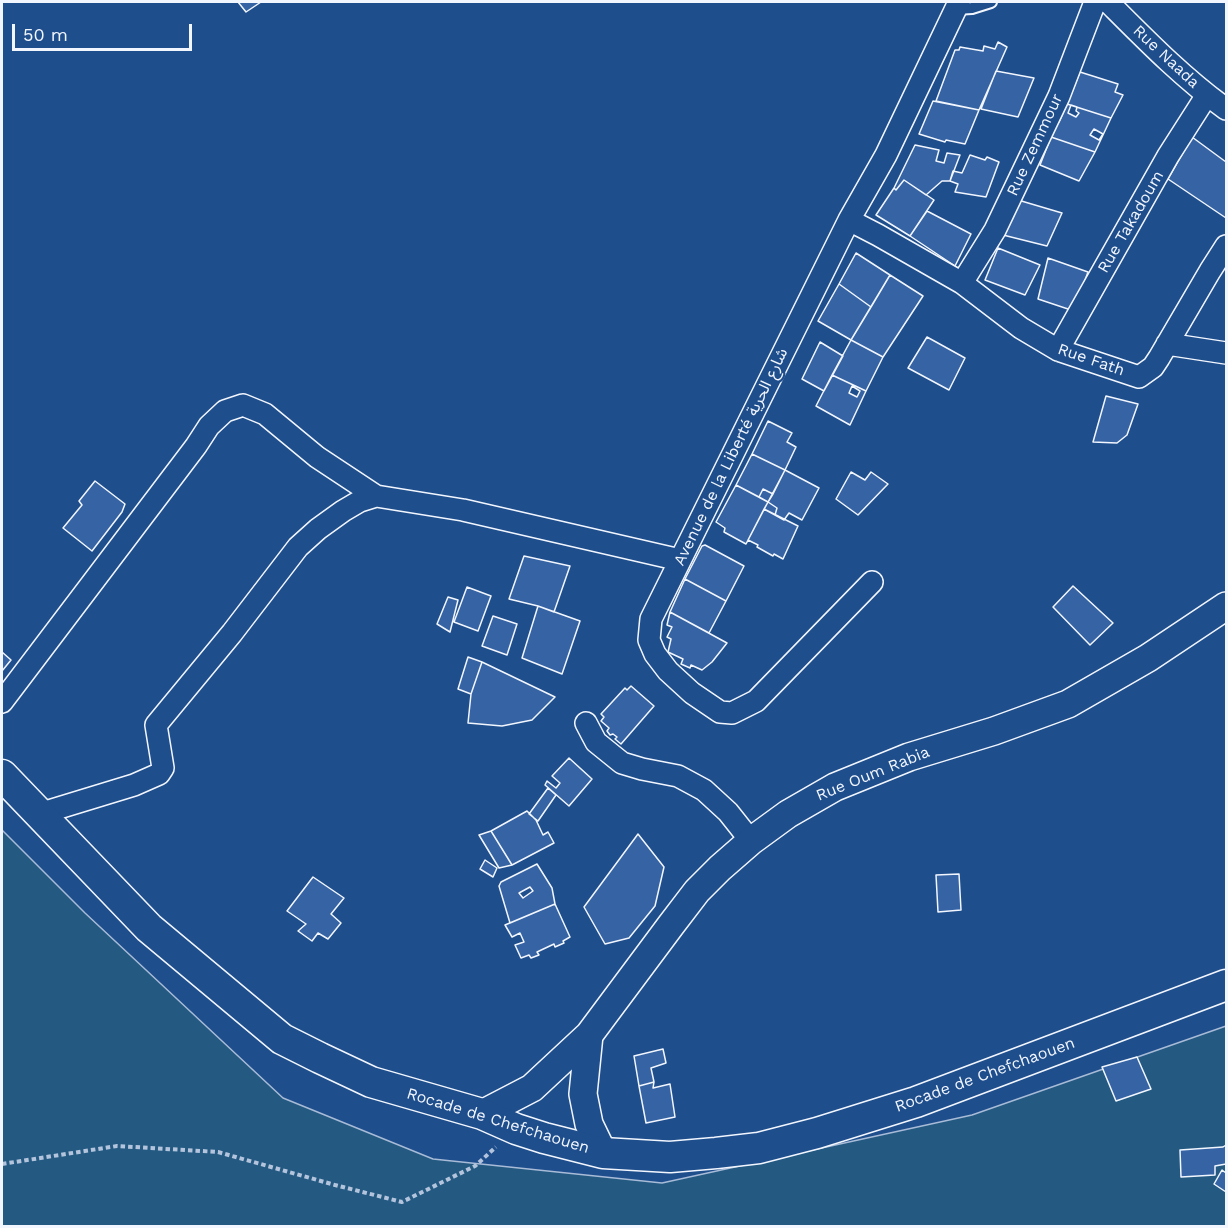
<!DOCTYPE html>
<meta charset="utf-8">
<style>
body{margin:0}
#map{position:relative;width:1228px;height:1228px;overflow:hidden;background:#1f4e8c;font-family:"Work Sans",sans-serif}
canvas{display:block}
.frame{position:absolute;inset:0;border:3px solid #f2f6ff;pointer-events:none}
.scale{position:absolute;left:12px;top:24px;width:180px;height:27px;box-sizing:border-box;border:3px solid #f2f6ff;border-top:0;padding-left:8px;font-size:18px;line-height:21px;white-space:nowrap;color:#f2f6ff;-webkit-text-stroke:4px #1f4e8c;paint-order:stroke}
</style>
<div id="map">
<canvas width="1228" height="1228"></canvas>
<div class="frame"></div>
<div class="scale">50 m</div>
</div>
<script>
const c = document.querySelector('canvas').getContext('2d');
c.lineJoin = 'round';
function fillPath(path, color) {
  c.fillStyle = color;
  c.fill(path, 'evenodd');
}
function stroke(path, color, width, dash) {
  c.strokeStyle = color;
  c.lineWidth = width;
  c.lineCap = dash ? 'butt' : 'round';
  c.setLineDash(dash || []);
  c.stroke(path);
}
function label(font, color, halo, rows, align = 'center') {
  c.font = font + ' "Work Sans","Noto Sans Arabic",sans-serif';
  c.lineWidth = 4.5;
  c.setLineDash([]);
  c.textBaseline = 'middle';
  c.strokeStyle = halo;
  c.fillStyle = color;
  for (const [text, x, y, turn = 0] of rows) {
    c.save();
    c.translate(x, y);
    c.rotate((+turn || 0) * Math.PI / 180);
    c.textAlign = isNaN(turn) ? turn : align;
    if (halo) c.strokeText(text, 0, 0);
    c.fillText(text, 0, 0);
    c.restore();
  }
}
const green = new Path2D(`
 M2,830L85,913L283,1098L433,1159L662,1183L972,1115L1226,1026V1226H2Z`);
const building = new Path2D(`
 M238,2H261L246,12Z
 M998,42L1007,47L979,110L936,101L955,50H959L960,47L983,51L984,46L995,49Z
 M996,71L1034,78L1018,117L981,109Z
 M1080,72L1118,84L1115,92L1123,95L1111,118L1067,104Z
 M933,101L979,110L965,144L946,140L945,142L919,134Z
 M1067,104L1111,118L1095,152L1051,137L1057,122H1059ZM1071,105L1077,107L1076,111L1079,113L1076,117L1068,113ZM1094,129L1103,134L1099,140L1090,135Z
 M1051,137L1095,152L1079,181L1040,165Z
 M1192,137L1226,162V218L1168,179Z
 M915,145L939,150L936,161L944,163L947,153L960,155L950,181H942L926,195L904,180L896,190L894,188Z
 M970,155L985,160L987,157L999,162L986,197L955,192L958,184L950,181L953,171L962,173Z
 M904,180L934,200L910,236L876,215L894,188L896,190Z
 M1018,200L1062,213L1047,246L1003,235Z
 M927,211L971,234L955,266L910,236Z
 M998,248L1040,265L1025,295L985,280Z
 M856,253L890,275L871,307L839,284Z
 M1048,258L1088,272L1074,311L1038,299Z
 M890,275L923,296L883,357L851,340Z
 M839,284L871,307L851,340L818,321Z
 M927,337L965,358L949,390L908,368Z
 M851,340L883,357L866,391L832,375Z
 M820,342L843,356L824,391L802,379Z
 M832,375L866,391L850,425L816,406ZM852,386L860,391L857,397L849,393Z
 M1106,396L1138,404L1127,435L1117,443L1093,442Z
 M768,421L792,433L787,442L796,447L785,470L752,454Z
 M752,454L785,470L773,494L763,489L759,497L736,485Z
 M785,470L819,488L802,520L789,513L784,520L775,515L777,508L768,502Z
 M851,472L865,480L871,472L888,484L858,515L836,499Z
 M95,481L125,504L122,512L92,551L63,528L82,505L79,501Z
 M736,485L768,502L746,544L724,532L725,528L716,522Z
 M763,489L773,494L768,502L759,497Z
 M768,502L777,508L775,515L764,509Z
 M764,509L798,526L783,559L774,554L773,556L757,547L758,545L748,540Z
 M705,545L744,566L726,601L685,579L702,546Z
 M524,556L570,566L554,612L538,606L509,599Z
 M685,579L726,601L709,633L670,612Z
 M1073,586L1113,623L1090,645L1053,607Z
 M467,587L491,596L478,631L454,622Z
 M448,597L458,600L450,632L437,624Z
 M538,606L580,621L562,674L522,658Z
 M670,612L727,643L712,662L702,670L691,665L690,668L681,664L683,659L668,652L671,639L667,637L672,627L667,625Z
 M493,616L517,624L507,655L482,646Z
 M2,652L11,660L2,671Z
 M468,657L482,662L471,694L458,689Z
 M482,662L555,697L532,720L502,726L468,723L471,694Z
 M631,686L654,706L621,744L615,739L617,737L613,734L610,735L607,731L609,728L601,721L604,717L601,714L625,688L627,690Z
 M569,758L592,779L569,806L545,785L547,781L556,788L560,783L552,776Z
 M548,788L556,795L538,821L529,814Z
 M527,811L536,820L543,835L548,832L554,843L512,865L491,831Z
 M491,831L512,865L499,868L479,835Z
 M638,834L664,867L655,906L629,938L605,944L584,907Z
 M485,860L497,868L493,877L480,869Z
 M537,864L552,888L555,904L510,923L499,886L501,882ZM530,887L533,891L523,898L519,893Z
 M959,874L961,910L938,912L936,875Z
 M313,877L344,898L331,914L341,923L328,939L318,933L312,941L298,931L306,924L287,911Z
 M555,904L570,937L563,941L564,943L555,947L554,944L537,952L539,955L531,958L529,955L521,958L515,945L524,942L520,933L512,937L505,925Z
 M663,1049L666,1063L651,1068L654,1082L639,1086L634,1056Z
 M1137,1057L1151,1089L1116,1101L1102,1067Z
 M654,1082L653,1088L670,1084L675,1117L646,1123L639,1086Z
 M1226,1145V1164L1215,1166V1175L1181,1177L1180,1150L1223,1147Z
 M1222,1170L1226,1173V1192L1214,1184Z`);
const path = new Path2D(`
 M2,1164L117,1146L218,1152L335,1185L402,1202L475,1166L496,1147`);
const service = new Path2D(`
 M955,9L972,8L991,2`);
const minor = new Path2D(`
 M1108,2C1146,40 1183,78 1226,109
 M849,220L878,235L962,283L1021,328L1058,350L1139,377L1153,367L1159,358L1210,271L1226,246
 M962,283L995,230L1059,96L1095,2
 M1167,344L1226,353
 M1058,350L1168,156L1207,95
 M872,582L756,701L732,713L720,712L692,693L668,671L655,654L649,640L651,619L849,220L886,155L959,2
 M2,702L196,446L209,426L225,411L243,405L265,414L317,457L376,496
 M586,723L596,742L622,763L642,769L678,776L704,790L728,812L751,841
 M39,814L134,785L159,774L163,768L156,725L232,633L298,547L318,529L343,511L360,501L376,496L463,510L680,560`);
const tertiary = new Path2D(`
 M589,1035L583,1094L589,1124L603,1153
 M482,1114L532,1088L589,1035L671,925L697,891L720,868L751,841L788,814L835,787L909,757L994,731L1068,704L1148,658L1226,606`);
const secondary = new Path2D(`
 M2,775L149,928L282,1039L320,1058L371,1082L482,1114L516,1129L544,1138L603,1153L670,1157L716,1153L759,1148L817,1133L916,1102L1226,985`);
const streetNames = [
 ["Rue Naada",1166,57,43],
 ["Rue Zemmour",1035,145,-65],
 ["Rue Takadoum",1131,222,-60],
 ["Rue Fath",1091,360,19],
 ["Avenue de la Liberté شارع الحرية",731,457,-64],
 ["Rue Oum Rabia",873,774,-22],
 ["Rocade de Chefchaouen",985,1075,-20],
 ["Rocade de Chefchaouen",498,1121,17]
];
fillPath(green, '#245a82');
stroke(green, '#a8bbd7', 1.5);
fillPath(building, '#3563a3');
stroke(building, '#f2f6ff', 1.5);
stroke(service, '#f2f6ff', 14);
stroke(minor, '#f2f6ff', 24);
stroke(tertiary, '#f2f6ff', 30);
stroke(secondary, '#f2f6ff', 33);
stroke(path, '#b3c4dc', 4, [4.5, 3]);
stroke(service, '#1f4e8c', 10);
stroke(minor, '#1f4e8c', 21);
stroke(tertiary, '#1f4e8c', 27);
stroke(secondary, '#1f4e8c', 30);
label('16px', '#f2f6ff', '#1f4e8c', streetNames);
</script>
